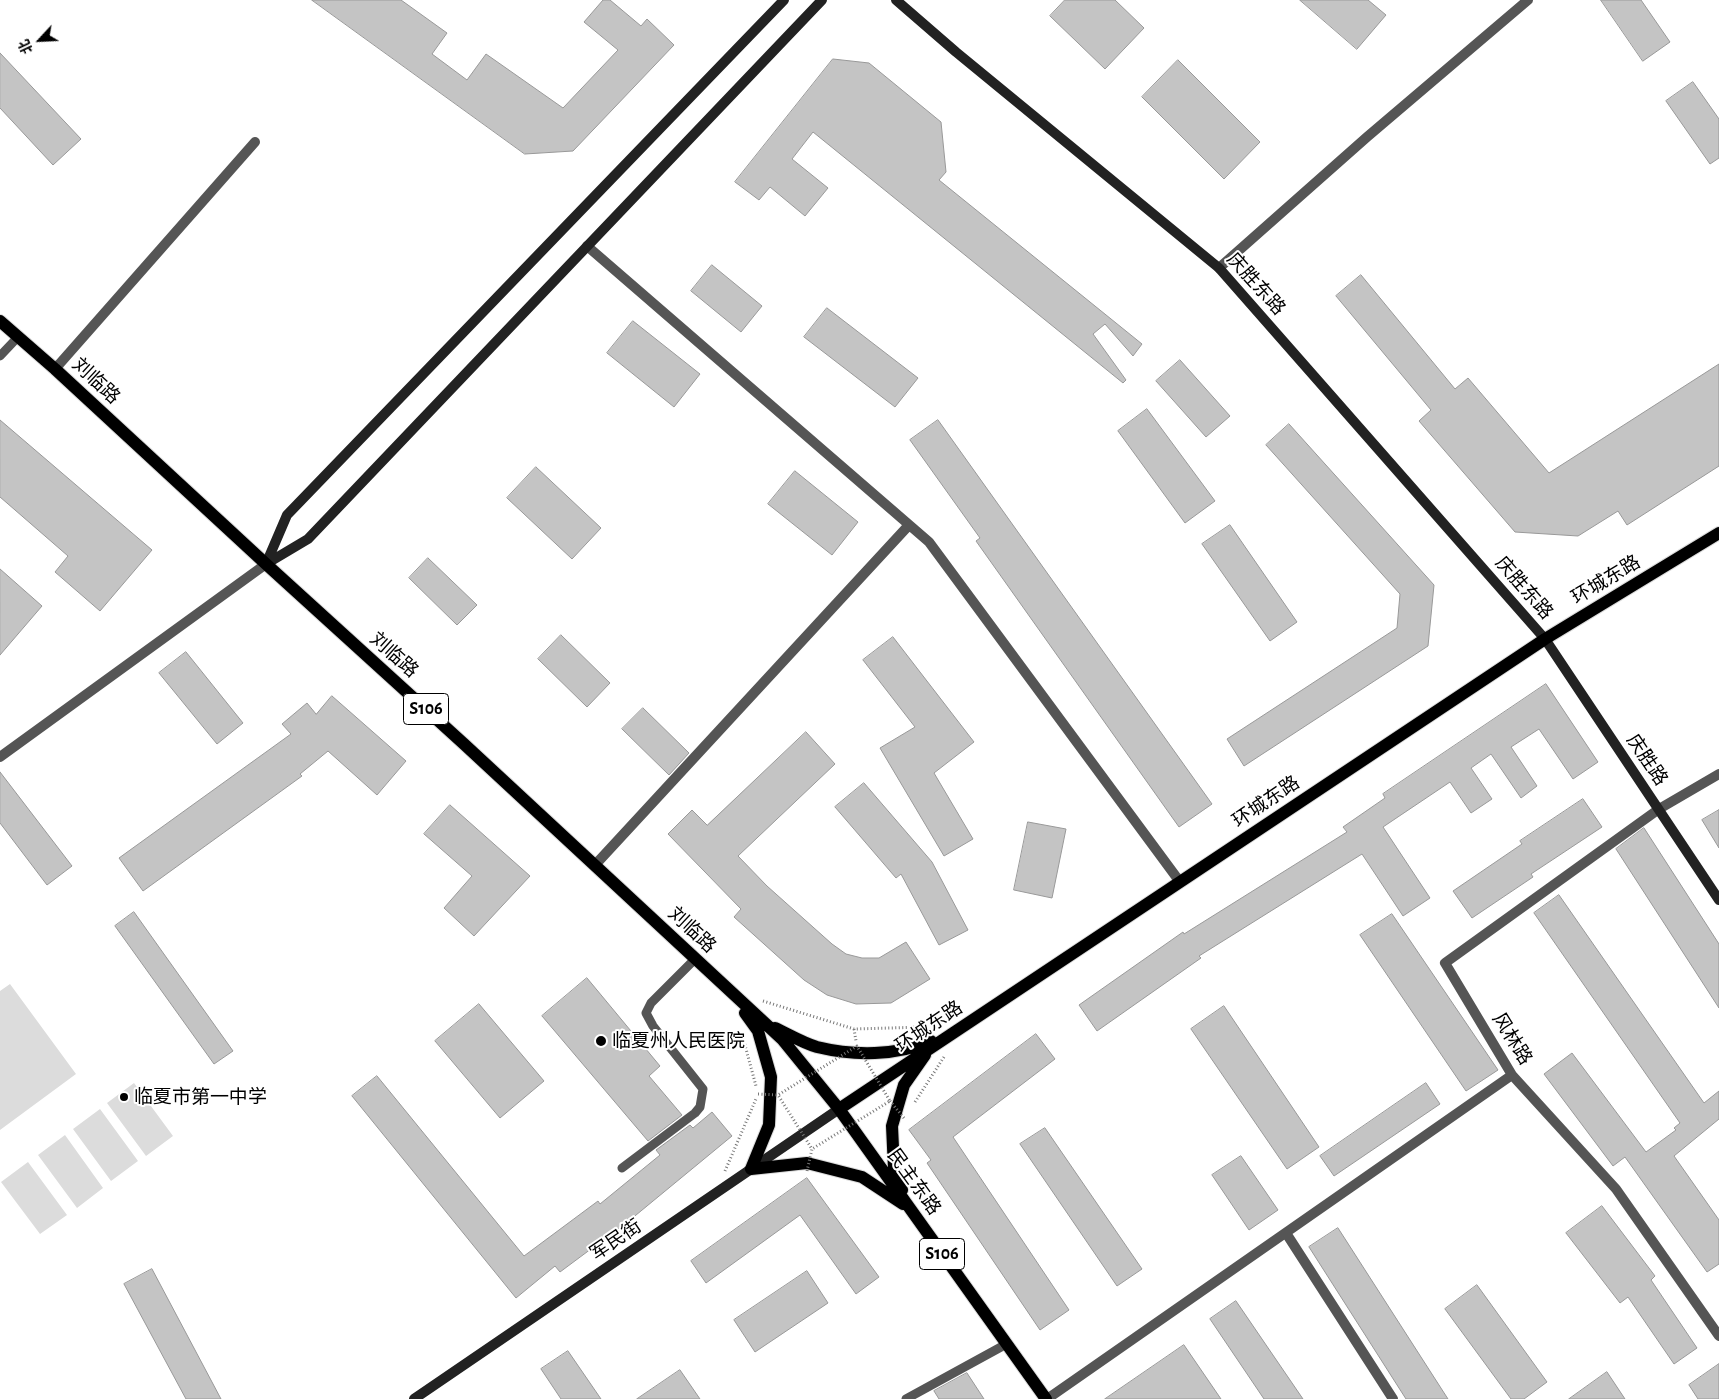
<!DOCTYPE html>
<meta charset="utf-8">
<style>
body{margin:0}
#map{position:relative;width:1719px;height:1399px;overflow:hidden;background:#fff;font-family:"Alegreya Sans","Noto Sans SC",sans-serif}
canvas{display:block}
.north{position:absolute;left:15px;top:15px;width:50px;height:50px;-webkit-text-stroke:4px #fff;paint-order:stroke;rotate:245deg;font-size:14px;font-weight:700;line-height:20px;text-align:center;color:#000}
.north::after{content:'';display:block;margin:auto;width:18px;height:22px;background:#000;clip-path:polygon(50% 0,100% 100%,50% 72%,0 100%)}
</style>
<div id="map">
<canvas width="1719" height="1399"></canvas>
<div class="north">北</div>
</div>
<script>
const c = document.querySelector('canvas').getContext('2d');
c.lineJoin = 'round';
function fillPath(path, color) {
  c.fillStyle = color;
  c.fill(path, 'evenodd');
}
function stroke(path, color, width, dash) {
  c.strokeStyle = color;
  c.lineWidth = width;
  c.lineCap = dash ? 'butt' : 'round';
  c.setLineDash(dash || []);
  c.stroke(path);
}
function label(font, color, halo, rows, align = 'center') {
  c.font = font + ' "Alegreya Sans","Noto Sans SC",sans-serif';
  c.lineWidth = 4;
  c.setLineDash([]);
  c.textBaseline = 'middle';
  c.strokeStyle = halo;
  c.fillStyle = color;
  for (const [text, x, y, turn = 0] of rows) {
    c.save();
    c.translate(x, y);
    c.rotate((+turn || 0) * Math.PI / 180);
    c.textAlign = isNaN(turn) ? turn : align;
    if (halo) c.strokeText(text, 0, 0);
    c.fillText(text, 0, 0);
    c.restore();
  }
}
const green = new Path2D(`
 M10,984L76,1074L0,1130V991Z
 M134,1083L173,1136L146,1156L107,1103Z
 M100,1109L138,1161L111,1181L73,1129Z
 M65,1135L103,1188L77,1208L38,1155Z
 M28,1162L67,1215L40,1234L1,1182Z`);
const building = new Path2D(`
 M312,0H401L447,33L432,54L467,80L486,54L563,108L618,50L584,22L603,0H610L641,26L647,19L674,45L573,151L525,154Z
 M1065,0H1115L1144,28L1105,69L1050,16Z
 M1300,0H1368L1386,15L1357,49Z
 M1601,0H1641L1670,42L1643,61Z
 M0,53L81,139L53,165L0,108Z
 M833,59L869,63L941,122L946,172L939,180L1142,344L1133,356L1105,324L1093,334L1126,380L1123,383L813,132L792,159L828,188L805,216L770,187L759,200L735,182Z
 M1178,60L1260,142L1224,179L1142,97Z
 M1693,82L1719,119V158L1710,164L1666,101Z
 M712,265L762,306L741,332L691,291Z
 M1361,275L1455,389L1468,378L1549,473L1719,364V466L1627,525L1618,511L1578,536L1515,532L1419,421L1431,410L1336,296Z
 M827,308L918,378L895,407L804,337Z
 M633,321L700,374L674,407L607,353Z
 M1180,360L1230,416L1206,437L1156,381Z
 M1147,409L1215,501L1185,523L1118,431Z
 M0,420L152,550L100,611L55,572L68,556L0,497Z
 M938,420L1212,804L1179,827L976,541L980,538L910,440Z
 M1289,424L1434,585L1428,646L1244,766L1227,739L1397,628L1400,594L1266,445Z
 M536,467L601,528L572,559L507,498Z
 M795,471L858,522L832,555L768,504Z
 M1230,525L1297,622L1270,641L1202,544Z
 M428,558L477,605L457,625L409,578Z
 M0,569L42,606L0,655Z
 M561,635L610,683L587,707L538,659Z
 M893,637L974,742L934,773L973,839L944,856L880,748L915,727L863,660Z
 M186,652L243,723L217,744L159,673Z
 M1546,684L1598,762L1573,779L1539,729L1511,747L1537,786L1521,798L1491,754L1471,768L1492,799L1471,813L1450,782L1383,827L1430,898L1403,916L1362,854L1199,956L1201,958L1097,1031L1079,1005L1183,932L1184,934L1347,832L1343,827L1385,798L1383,794Z
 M332,696L406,761L377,795L328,751L300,774L302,776L143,891L119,858L291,734L282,724L307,703L316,714Z
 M643,708L689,753L669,775L622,729Z
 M806,732L835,764L738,856L767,886L832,944L846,954L862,958H879L906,942L930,979L891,1003L856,1004L827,995L804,980L734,917L741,909L668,834L692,810L707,825Z
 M0,772L72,866L47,885L0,823Z
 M864,783L932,862L968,930L939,945L901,874L896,878L835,807Z
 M1583,799L1602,827L1531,874L1533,877L1472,918L1453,891L1522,844L1520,841Z
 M450,805L530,876L474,936L444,908L472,876L424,834Z
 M1719,810V848L1702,820Z
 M1028,822L1066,829L1052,898L1014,890Z
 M1644,828L1719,944V1008L1616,849Z
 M1559,895L1704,1103L1719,1091V1119L1674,1156L1719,1220V1264L1707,1272L1625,1157L1613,1166L1544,1074L1572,1053L1646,1152L1676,1130L1674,1128L1680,1123L1534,913Z
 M134,912L233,1051L214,1064L115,926Z
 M1392,914L1498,1070L1466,1091L1360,935Z
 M587,978L660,1066L649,1076L682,1115L648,1141L542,1016Z
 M479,1004L544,1081L500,1118L435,1041Z
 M1224,1006L1319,1147L1287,1169L1191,1029Z
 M1036,1034L1055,1059L953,1137L1069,1310L1040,1330L927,1163L931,1160L909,1130Z
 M377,1076L524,1256L598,1201L600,1204L660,1155L656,1150L690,1125L693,1128L712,1112L732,1136L630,1220L560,1272L555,1266L516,1298L352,1096Z
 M1426,1083L1440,1104L1334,1176L1320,1156Z
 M1045,1128L1142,1269L1117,1286L1020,1144Z
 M1241,1156L1278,1210L1249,1230L1212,1175Z
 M807,1178L879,1277L856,1294L800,1215L706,1283L691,1261Z
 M1602,1206L1655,1276L1651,1280L1697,1348L1674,1364L1628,1297L1620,1303L1566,1233Z
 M1338,1228L1448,1399H1406L1309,1247Z
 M152,1269L221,1399H186L124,1284Z
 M807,1271L828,1303L755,1352L734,1320Z
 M1477,1285L1547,1382L1524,1399H1511L1445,1309Z
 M1236,1301L1303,1399H1264L1210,1319Z
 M1184,1345L1221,1399H1105Z
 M568,1351L601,1399H561L541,1369Z
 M1719,1364V1399H1698L1689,1385Z
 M680,1370L700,1399H637Z
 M1607,1372L1625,1399H1569Z
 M967,1373L984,1399H939L934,1391Z`);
const path = new Path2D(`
 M763,1001L854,1029L925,1027
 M854,1029L856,1041
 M742,1034L756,1086
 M915,1102L944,1057
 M725,1171L756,1099`);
const service = new Path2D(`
 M0,356L18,337
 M622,1168L695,1113L700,1107L703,1089L653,1026L646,1013L651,1003L695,959
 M906,1399L1001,1347`);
const minor = new Path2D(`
 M587,246L929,542L1180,882
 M55,369L255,142
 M0,757L266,564
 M1719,774L1659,809L1445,963L1512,1075L1616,1189L1719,1336
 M595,865L909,525
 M1286,1233L1393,1399
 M1047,1399L1512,1075`);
const tertiary = new Path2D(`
 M1219,268L1367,137L1528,0`);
const secondary = new Path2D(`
 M896,0L956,52L1219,268L1545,639L1719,900
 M266,564L308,539L822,0
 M266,564L287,515L784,0
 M414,1399L839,1109`);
const primary = new Path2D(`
 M0,321L55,369L266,564L464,744L782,1039L839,1109L1046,1399
 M745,1013L758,1031L771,1077L769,1125L751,1169L807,1163L862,1177L903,1204
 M775,1028C788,1034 803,1043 817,1047C854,1056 896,1056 931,1041
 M839,1109L1545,639L1719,533
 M902,1190L894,1169L892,1126L904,1085L925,1055`);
const pathBridge = new Path2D(`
 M758,1094L778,1095
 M890,1101L904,1118
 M807,1171L812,1149L778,1095L857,1046L890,1101L812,1149`);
const markers = [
 [601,1041,6,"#000"],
 [124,1097,5,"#000"]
];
const shields = [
 [426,709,45],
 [942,1254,45]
];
const shieldNames = [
 ["S106",426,709],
 ["S106",942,1254]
];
const streetNames = [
 ["庆胜东路",1256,284,48],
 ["刘临路",96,381,43],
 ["环城东路",1606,580,-31],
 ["庆胜东路",1524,588,49],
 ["刘临路",394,655,42],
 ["庆胜路",1647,760,56],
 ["环城东路",1266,802,-34],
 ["刘临路",692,930,43],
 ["环城东路",929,1027,-34],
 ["风林路",1512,1039,58],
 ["民主东路",914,1182,54],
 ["军民街",616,1240,-34]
];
const poiNames = [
 ["临夏州人民医院",612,1041],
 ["临夏市第一中学",134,1097]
];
fillPath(green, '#dcdcdc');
fillPath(building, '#c4c4c4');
stroke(building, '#999', 1);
stroke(primary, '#dbdbdb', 14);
stroke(path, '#777', 3, [1, 2.5]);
stroke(service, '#555', 9);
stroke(minor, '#555', 10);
stroke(tertiary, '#555', 10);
stroke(secondary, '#222', 10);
stroke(primary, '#000', 12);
stroke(pathBridge, '#777', 3, [1, 2.5]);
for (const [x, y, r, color] of markers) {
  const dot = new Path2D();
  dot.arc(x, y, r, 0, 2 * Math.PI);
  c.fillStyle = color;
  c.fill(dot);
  stroke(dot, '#fff', 2);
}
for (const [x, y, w] of shields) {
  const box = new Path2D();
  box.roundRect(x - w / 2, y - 15.5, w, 31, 4);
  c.fillStyle = '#fff';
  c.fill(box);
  stroke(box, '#000', 1);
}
label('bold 18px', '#000', null, shieldNames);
label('19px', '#000', '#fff', streetNames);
label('19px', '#000', '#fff', poiNames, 'left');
</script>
